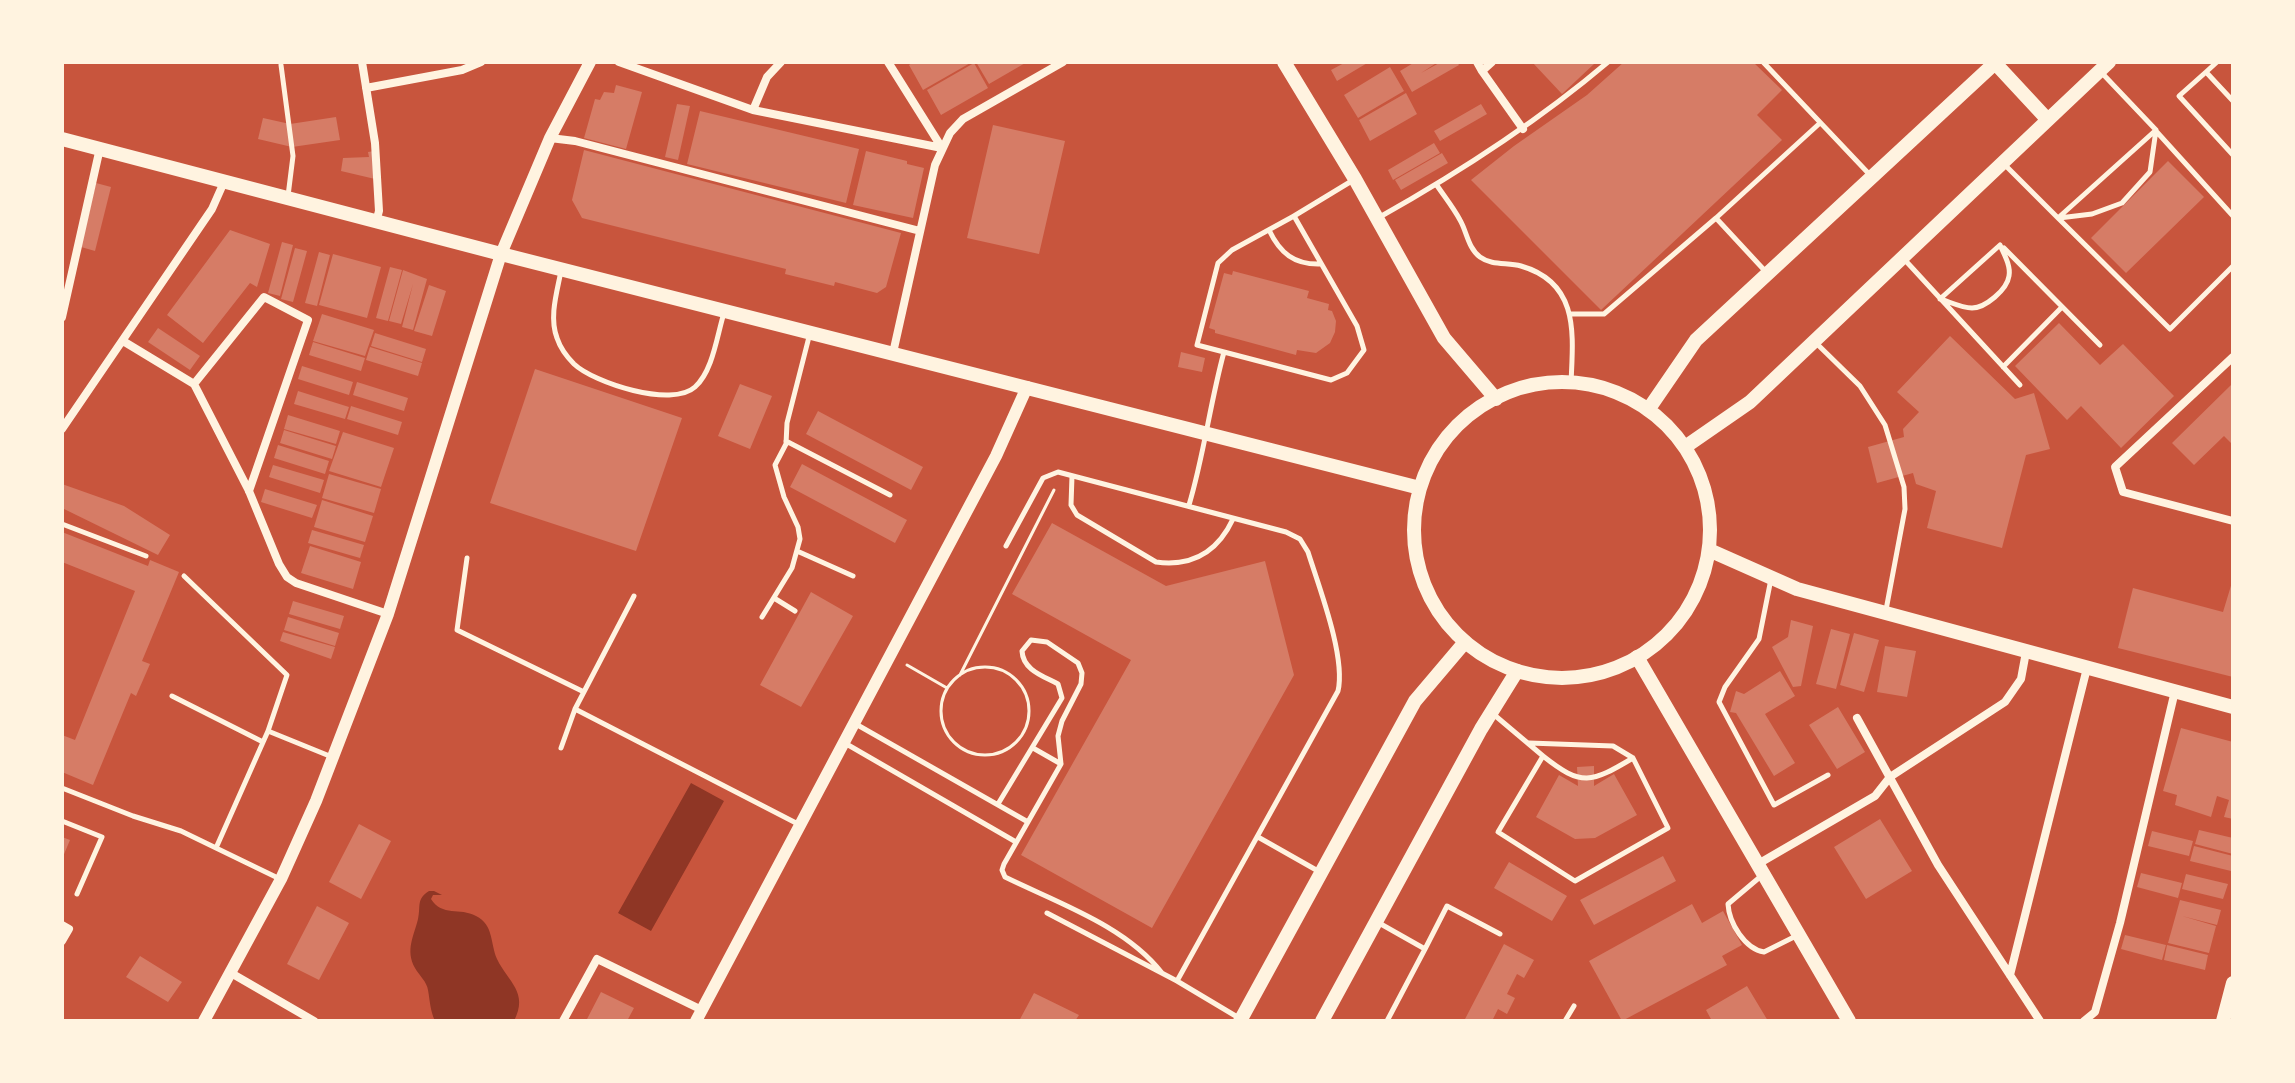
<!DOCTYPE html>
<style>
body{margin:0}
#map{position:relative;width:2295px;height:1083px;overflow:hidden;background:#c8553d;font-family:"IBM Plex Sans",sans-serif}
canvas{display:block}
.frame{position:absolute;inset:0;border:64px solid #fff3e0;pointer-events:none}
</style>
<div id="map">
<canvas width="2295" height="1083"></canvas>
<div class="frame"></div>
</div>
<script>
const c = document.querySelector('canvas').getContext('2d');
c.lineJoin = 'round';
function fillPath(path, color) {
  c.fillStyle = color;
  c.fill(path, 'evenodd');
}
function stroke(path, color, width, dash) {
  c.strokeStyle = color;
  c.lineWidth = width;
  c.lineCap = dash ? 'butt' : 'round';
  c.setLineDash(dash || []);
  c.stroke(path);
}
const water = new Path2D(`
 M691,783L724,801L651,931L618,913Z
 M429,891H434L442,895H433L431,899C442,917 460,907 476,916C494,925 490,943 497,959C508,982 529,992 514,1021H435C430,1010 430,1001 428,990C427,982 419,975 415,968C405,950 414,936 418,919C421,906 416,899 429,891Z`);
const building = new Path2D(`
 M913,62H972L923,90L909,65Z
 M976,62H1027L989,84Z
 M1346,62H1369L1337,81L1331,70Z
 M1415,62H1438L1421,73L1441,62H1457L1459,65L1412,92L1400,71Z
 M1532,62H1592L1594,64L1562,94Z
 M1624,62H1753L1782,90L1757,115L1782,140L1601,310L1471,180L1514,146L1587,95Z
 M974,63L988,88L941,115L927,90Z
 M1390,67L1404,91L1358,118L1344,95Z
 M616,85L642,92L626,149L584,138L595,99L600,100L604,92L614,93Z
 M1406,93L1417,114L1370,141L1359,120Z
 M677,104L690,106L678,160L665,157Z
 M1481,104L1487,114L1440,141L1434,131Z
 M700,111L859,149L846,203L687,164Z
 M336,117L340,140L292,147L258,139L263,118L290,124Z
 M993,125L1065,141L1039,254L967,238Z
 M1434,143L1440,153L1393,180L1388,170Z
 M584,150L901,233L886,287L877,293L835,282L834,286L785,274L786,269L582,218L572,200Z
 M374,151L375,179L341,171L343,158L369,157L368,152Z
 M866,151L907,161V164L924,168L913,218L853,205Z
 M1442,153L1448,163L1401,190L1395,180Z
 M2168,161L2204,197L2126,273L2091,238Z
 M96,183L111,187L95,251L81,247Z
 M230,230L270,244L257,287L250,283L203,343L167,315Z
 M282,242L293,245L280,296L268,293Z
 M295,248L307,251L293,302L281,299Z
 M319,252L330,255L317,306L305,303Z
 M333,254L381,267L367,318L319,305Z
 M390,267L402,270L388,321L376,318Z
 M403,270L427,279L413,330L402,327L413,284L401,324L389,321Z
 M1233,271L1309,291L1307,298L1329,304L1328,310L1332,311L1336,321L1335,332L1330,343L1316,353L1297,350L1296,355L1215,333V330L1209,328L1224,273L1232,275Z
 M429,285L446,291L432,336L414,331Z
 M322,314L374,330L365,356L313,341Z
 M2059,323L2100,365L2123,344L2174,396L2121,448L2081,406L2067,420L2015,366Z
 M158,328L200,356L190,370L148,342Z
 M375,333L426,349L422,362L371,346Z
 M1950,336L2015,399L2034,393L2050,449L2026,455L2002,548L1927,528L1936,491L1916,484L1913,473L1877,483L1868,447L1904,437L1903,429L1919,412L1897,392Z
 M313,342L365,358L361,371L309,355Z
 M370,347L422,363L418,376L366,360Z
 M1181,352L1205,358L1202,372L1178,367Z
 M302,366L353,382L349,395L298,379Z
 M535,369L682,418L636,551L490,503Z
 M357,382L408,398L404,411L353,395Z
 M740,384L772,396L750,449L718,436Z
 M2231,385L2233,445L2224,436L2194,465L2172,443Z
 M298,391L349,407L345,419L294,404Z
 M351,406L402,422L398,435L347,419Z
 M818,411L923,467L911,490L806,434Z
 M288,415L340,431L336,444L284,429Z
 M284,430L336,446L332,459L280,443Z
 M343,432L394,448L381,487L329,471Z
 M278,445L329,461L325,474L274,458Z
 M802,464L907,520L895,543L790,487Z
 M273,465L324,480L320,493L269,477Z
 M329,474L381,489L374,513L322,498Z
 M62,484L124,506L170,535L158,555L62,508Z
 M265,489L317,505L312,518L261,502Z
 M322,500L373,516L365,542L314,527Z
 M1052,523L1166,586L1265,561L1294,675L1152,928L1021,855L1131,660L1012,594Z
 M312,530L364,545L360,558L308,543Z
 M62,532L148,566L150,560L179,572L142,661L150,664L136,696L131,693L93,785L62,772V735L75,740L135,591L62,562Z
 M310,546L361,562L353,589L301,573Z
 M2233,579V677L2118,648L2133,588L2223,612Z
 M811,592L853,616L801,707L760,685Z
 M293,601L344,616L340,629L289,614Z
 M288,617L339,633L335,646L284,630Z
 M1791,620L1813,626L1801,686L1793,687L1772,647L1788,637Z
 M1831,629L1850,634L1836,689L1816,684Z
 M283,632L335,647L331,659L280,641Z
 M1854,633L1879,640L1864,692L1840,685Z
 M1885,646L1916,651L1907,697L1877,692Z
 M1780,671L1795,696L1765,714L1795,763L1774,776L1736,713L1730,712L1736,691L1744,694Z
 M1838,707L1865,752L1837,769L1809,725Z
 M2181,728L2233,742V819L2224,817L2229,800L2217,796L2211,817L2175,805L2177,795L2163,791Z
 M1594,766V786L1614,774L1637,815L1595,838L1575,839L1536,817L1559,775L1578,786L1577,767Z
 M1880,819L1912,871L1866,899L1834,847Z
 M359,824L391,841L361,899L329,882Z
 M2199,830L2233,838V854L2195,844Z
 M2152,831L2193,841L2189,856L2148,846Z
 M62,837L70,840L62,859Z
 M2194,846L2233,856L2231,871L2190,861Z
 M1663,856L1676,881L1594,925L1580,900Z
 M1509,862L1567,896L1552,921L1494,888Z
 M2141,873L2182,883L2178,898L2137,887Z
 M2186,874L2228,884L2223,899L2182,889Z
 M2180,900L2221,910L2217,925L2182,916L2216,926L2209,953L2168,943Z
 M1692,904L1702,923L1723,911L1742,945L1722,956L1727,965L1622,1021L1589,961Z
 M317,906L349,923L319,980L287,964Z
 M2125,935L2166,945L2162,960L2121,949Z
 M1504,944L1534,960L1524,978L1517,974L1507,994L1515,998L1507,1014L1498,1009L1492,1021H1464Z
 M2167,945L2208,955L2205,970L2164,960Z
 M140,956L182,982L168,1002L126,977Z
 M1747,986L1768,1021H1712L1706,1010Z
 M601,992L634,1008L627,1021H586Z
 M1034,993L1079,1015L1075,1021H1019Z`);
const path = new Path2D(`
 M907,665L947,688
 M941 711a44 44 0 1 1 88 0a44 44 0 1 1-88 0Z
 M960,675L1054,490`);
const service = new Path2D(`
 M1763,62L1870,175
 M2217,62L2206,72L2233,101
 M281,65L293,156L288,196
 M2206,72L2179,96L2233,155
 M2156,131L2233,216
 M2003,163L2058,218L2156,130L2100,71
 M1436,184C1444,196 1453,207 1460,220C1467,232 1468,248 1480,257C1492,266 1508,262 1521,266C1580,283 1573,335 1571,383
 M1294,216L1355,179
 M1378,218C1460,172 1536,123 1608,62
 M2058,218L2170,329L2233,266
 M2059,218L2092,214L2122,203L2150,172L2156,130
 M1269,230C1280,253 1294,265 1321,264
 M2000,245C2004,254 2011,266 2009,276C2007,290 1985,308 1972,308C1962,308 1950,302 1940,299Z
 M2004,248L2100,345
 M1904,259L2020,385
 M561,271C557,292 549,317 557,338C560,347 567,357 574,364C594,383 672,408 695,387C713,371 717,335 724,313
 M1766,272L1716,218L1820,123
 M1571,314H1604L1716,218
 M1815,342L1860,386L1885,425L1904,487L1905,509L1886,610
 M2003,367L2062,307
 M786,441L890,495
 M1072,476L1071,505L1077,515L1156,562C1193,567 1218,551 1233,519
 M1189,505C1204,455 1210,403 1224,352L1331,380L1347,373L1364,350L1357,326L1294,216L1232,250L1218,263L1197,345L1224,352
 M62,524L146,556
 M1006,546L1043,478L1058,472L1286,532L1300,539L1308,552C1319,587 1346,657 1338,691L1177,981
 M797,551L853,576
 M467,558L457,630L584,692
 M184,576L287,675L268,731
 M1771,579L1759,639L1725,687L1719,702L1774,805L1828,775
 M634,596L575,709L798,824
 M774,598L795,611
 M762,617L792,568L800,539L798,527L784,497L775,465L786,444L787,423L810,333
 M172,696L263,742
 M1492,713L1543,756L1498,832L1575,881L1668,828L1633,758L1613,746L1529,743
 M854,723L1028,822
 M843,742L1016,842
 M561,748L575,709
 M1033,748L1061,764
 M1543,756C1582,787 1591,783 1633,758
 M62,788L133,816L181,831L280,879
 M998,804L1062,698L1058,684C1043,676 1023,670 1022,651L1031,640L1047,642L1078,663L1082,673L1081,684L1062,721L1058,736L1061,764L1004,864L1002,870L1005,877C1058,903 1126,926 1162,973
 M62,821L102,837L77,894
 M1258,837L1318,871
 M216,848L268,731L332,757
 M1760,877L1728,904C1729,923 1745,949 1764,952L1798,935
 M1047,913L1177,981L1239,1018
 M1379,923L1425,949L1387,1021
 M1425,949L1447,906L1500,934
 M1565,1021L1574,1006`);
const minor = new Path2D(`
 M362,62L375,143L379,211L376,222
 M619,62L753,110L942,148
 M888,62L942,148
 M1477,62L1482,71L1492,62
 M1482,71L1523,129
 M366,88L462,70L481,62
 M753,110L767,77L781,62
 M550,138L575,141L920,231
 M62,317L100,148
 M123,341L194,384L249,491L279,564L287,577L296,583L388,614
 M893,353L935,165L950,133L963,119L1063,62
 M2233,357L2115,467L2123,492L2233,521
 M194,384L264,297L308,320L249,491
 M62,429L212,209L224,182
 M1857,718L1938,865L2040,1021
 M1758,864L1875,796L1890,777L2005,702L2021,679L2026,652
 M62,925L69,929L62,941
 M231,973L314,1021
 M2010,975L2087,668
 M563,1021L597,959L702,1010
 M2084,1021L2095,1012L2120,923L2175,691`);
const tertiary = new Path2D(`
 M204,1021L281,879L316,801L388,614L501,254L550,138L590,62
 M696,1021L996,456L1027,387`);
const secondary = new Path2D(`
 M1284,62L1355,179L1444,338L1496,399
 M1637,657L1849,1021
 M1240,1021L1415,701L1465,642
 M1322,1021L1481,729L1517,671
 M2223,1021L2233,983`);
const primary = new Path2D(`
 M1995,63L2047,119
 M62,139L501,254L1420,488
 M1414 530a148 148 0 1 1 296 0a148 148 0 1 1-296 0Z
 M1648,410L1696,340L1996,62
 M1685,447L1750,402L2109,62
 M1709,550L1797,589L2233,707`);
fillPath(water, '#8f3625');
fillPath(building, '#d67c66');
stroke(path, '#fff3e0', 3);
stroke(service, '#fff3e0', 5);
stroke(minor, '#fff3e0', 8);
stroke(tertiary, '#fff3e0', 12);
stroke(secondary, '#fff3e0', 14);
stroke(primary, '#fff3e0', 14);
</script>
